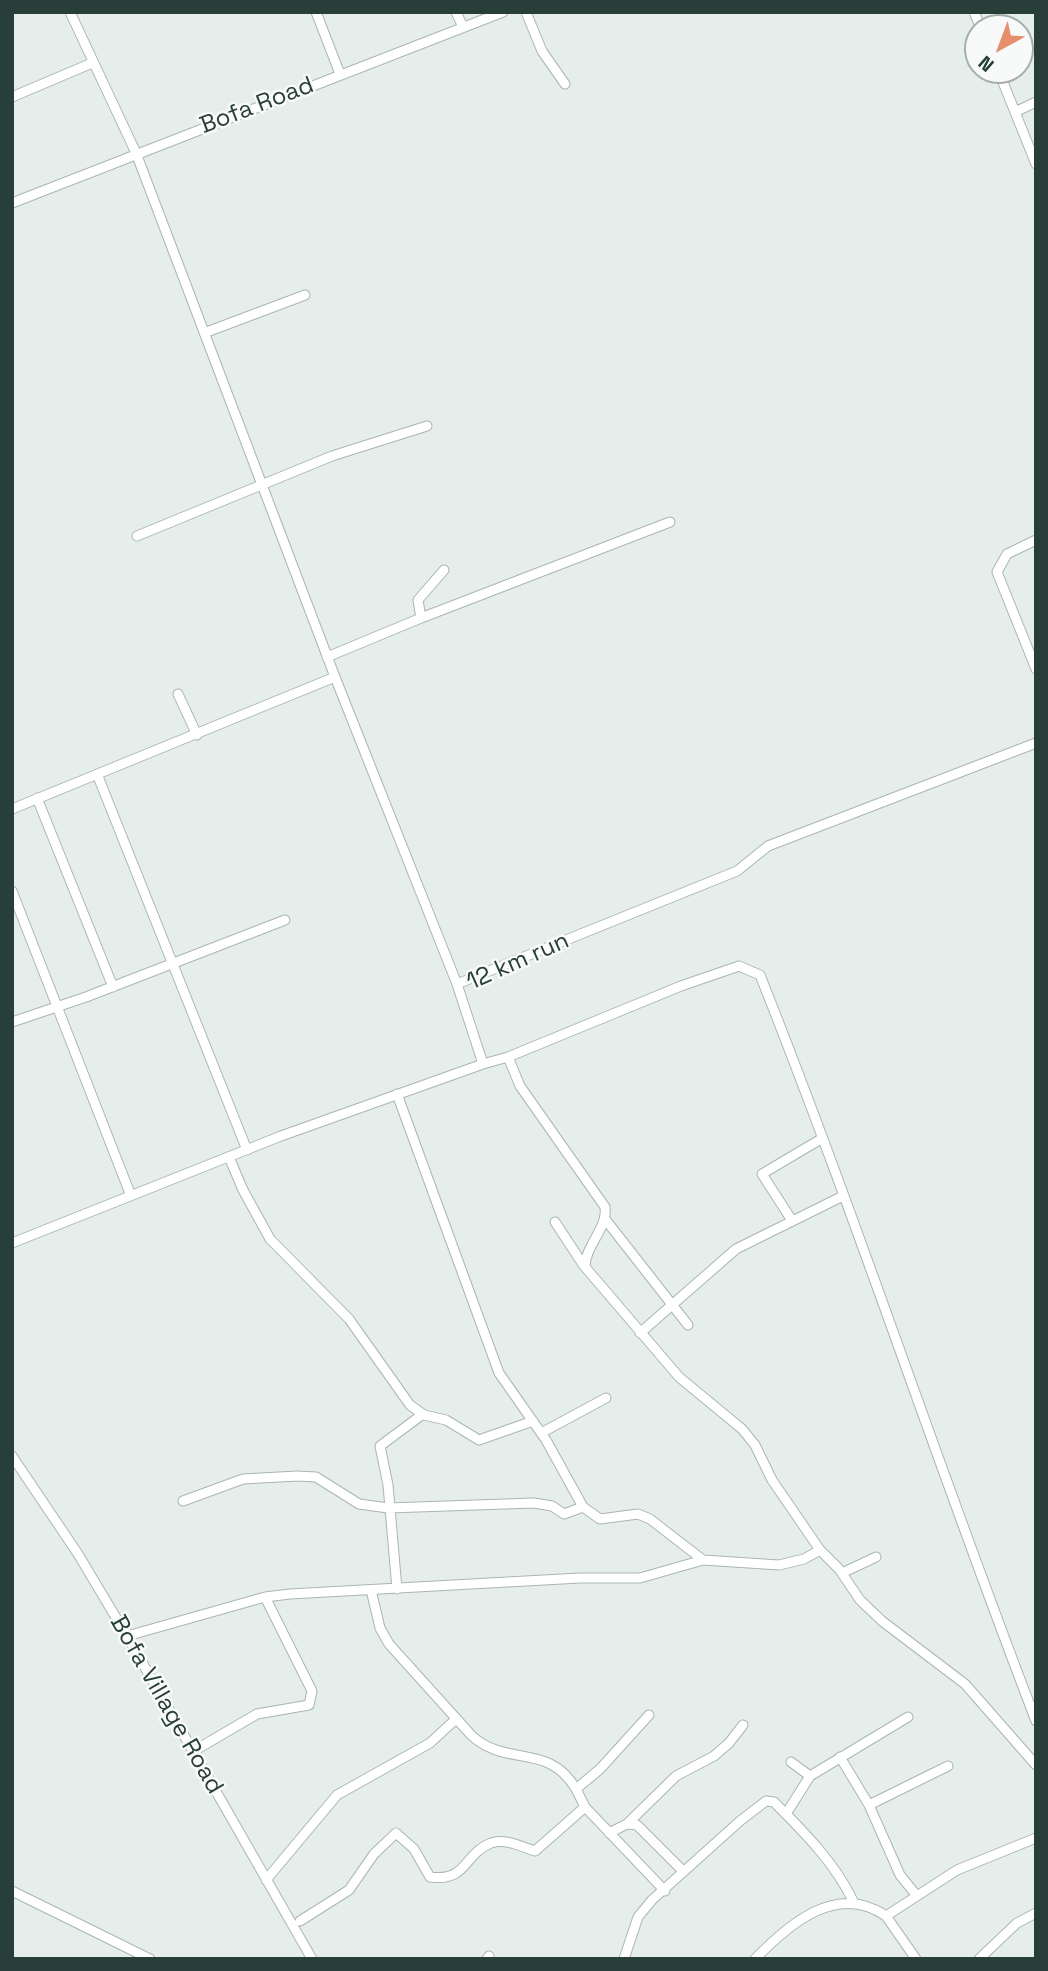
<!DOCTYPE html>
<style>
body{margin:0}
#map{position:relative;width:1048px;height:1971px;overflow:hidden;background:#e6eeeb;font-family:"Space Grotesk",sans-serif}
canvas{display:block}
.frame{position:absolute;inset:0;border:14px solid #273e39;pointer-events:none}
.north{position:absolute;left:964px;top:14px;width:70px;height:70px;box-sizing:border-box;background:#f7faf9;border:2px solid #a4afac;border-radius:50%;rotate:221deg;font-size:19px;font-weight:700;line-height:28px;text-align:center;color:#273e39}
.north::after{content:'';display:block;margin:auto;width:24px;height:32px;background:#e58f6d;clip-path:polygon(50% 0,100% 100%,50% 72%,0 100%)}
</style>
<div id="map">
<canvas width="1048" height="1971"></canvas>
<div class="frame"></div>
<div class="north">N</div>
</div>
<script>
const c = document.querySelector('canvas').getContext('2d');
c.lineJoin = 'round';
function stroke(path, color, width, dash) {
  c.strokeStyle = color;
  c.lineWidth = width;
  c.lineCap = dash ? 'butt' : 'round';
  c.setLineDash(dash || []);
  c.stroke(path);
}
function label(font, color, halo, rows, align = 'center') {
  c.font = font + ' "Space Grotesk",sans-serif';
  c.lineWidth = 5;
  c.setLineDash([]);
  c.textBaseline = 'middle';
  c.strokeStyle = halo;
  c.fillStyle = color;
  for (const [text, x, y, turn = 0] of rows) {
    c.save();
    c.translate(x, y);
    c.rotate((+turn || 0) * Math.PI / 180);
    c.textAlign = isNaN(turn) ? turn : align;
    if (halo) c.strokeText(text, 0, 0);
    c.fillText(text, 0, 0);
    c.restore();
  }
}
const minor = new Path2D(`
 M70,12L136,153L335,677L457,984
 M316,12L340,74
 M456,12L463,27
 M526,12L542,51L565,84
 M974,12L981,28
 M998,70L1036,164
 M12,97L92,63
 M1015,112L1036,102
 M12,203L503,12
 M204,333L305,295
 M137,536L332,456L427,426
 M1036,540L1007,554L997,572L1036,669
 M421,618L670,522
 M327,657L421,618L418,600L444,570
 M178,694L197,735
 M97,774L247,1150
 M37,798L113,987
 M12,809L335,677
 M12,891L131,1196
 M12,1022L86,997L285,920
 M508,1057L520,1086L605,1207C608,1228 585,1246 585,1267L679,1377L742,1429L755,1445L772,1480L820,1550
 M483,1064L508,1057L681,986L739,966L760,975C858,1221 940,1473 1036,1721
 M397,1094L499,1373L546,1440L583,1507L600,1519L638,1514L650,1519L703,1560
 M229,1157L243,1190L270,1239L349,1319L410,1405L424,1415L446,1420L479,1440L533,1421
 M605,1219L688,1325
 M791,1219L762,1174L821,1139
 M555,1222L584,1266
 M12,1243L281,1136L483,1064L457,984L737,871L768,846L1036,743
 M640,1333L736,1249L843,1196
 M541,1433L606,1398
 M12,1456L78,1554L127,1636L312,1959
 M183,1501L243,1479L297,1476L316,1477L359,1504L388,1508L534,1503L552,1506L564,1514L583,1507
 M842,1573L876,1557
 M397,1589L388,1485L380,1446L423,1414
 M371,1590L380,1628L389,1644L472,1736C508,1768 548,1742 576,1789
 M127,1636L265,1597L290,1594L580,1578H640L703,1560L779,1565L804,1559L820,1550L839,1569L860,1600L882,1621L965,1684L1036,1765
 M649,1715L600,1769L576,1789L585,1807L665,1891
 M192,1752L257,1714L309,1705L312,1691L265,1597
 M840,1757L869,1805L900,1875L917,1896
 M791,1762L810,1776
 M869,1805L948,1766
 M786,1814L810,1776L908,1717
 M627,1824L676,1776L714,1756L729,1743L743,1725
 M609,1833L627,1824L637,1825L683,1871
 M266,1880L337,1795L430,1743L456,1719
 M12,1891L150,1959
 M886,1916L916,1959
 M300,1921L349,1890L374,1854L396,1833L414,1849L430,1877C468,1882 463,1854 491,1843C505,1838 522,1847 535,1851L585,1807
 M487,1959L489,1956
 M624,1959L638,1917L652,1900L740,1821L766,1801L774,1802C804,1832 835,1863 853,1901
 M755,1959C789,1924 837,1882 886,1916L957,1870L1036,1838
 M979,1959L1017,1923L1036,1913`);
const streetNames = [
 ["Bofa Road",257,106,-21],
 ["12 km run",518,962,-24],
 ["Bofa Village Road",166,1705,60]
];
stroke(minor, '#a9b6b2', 11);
stroke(minor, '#fff', 9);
label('24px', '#273e39', '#f7faf9', streetNames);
</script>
